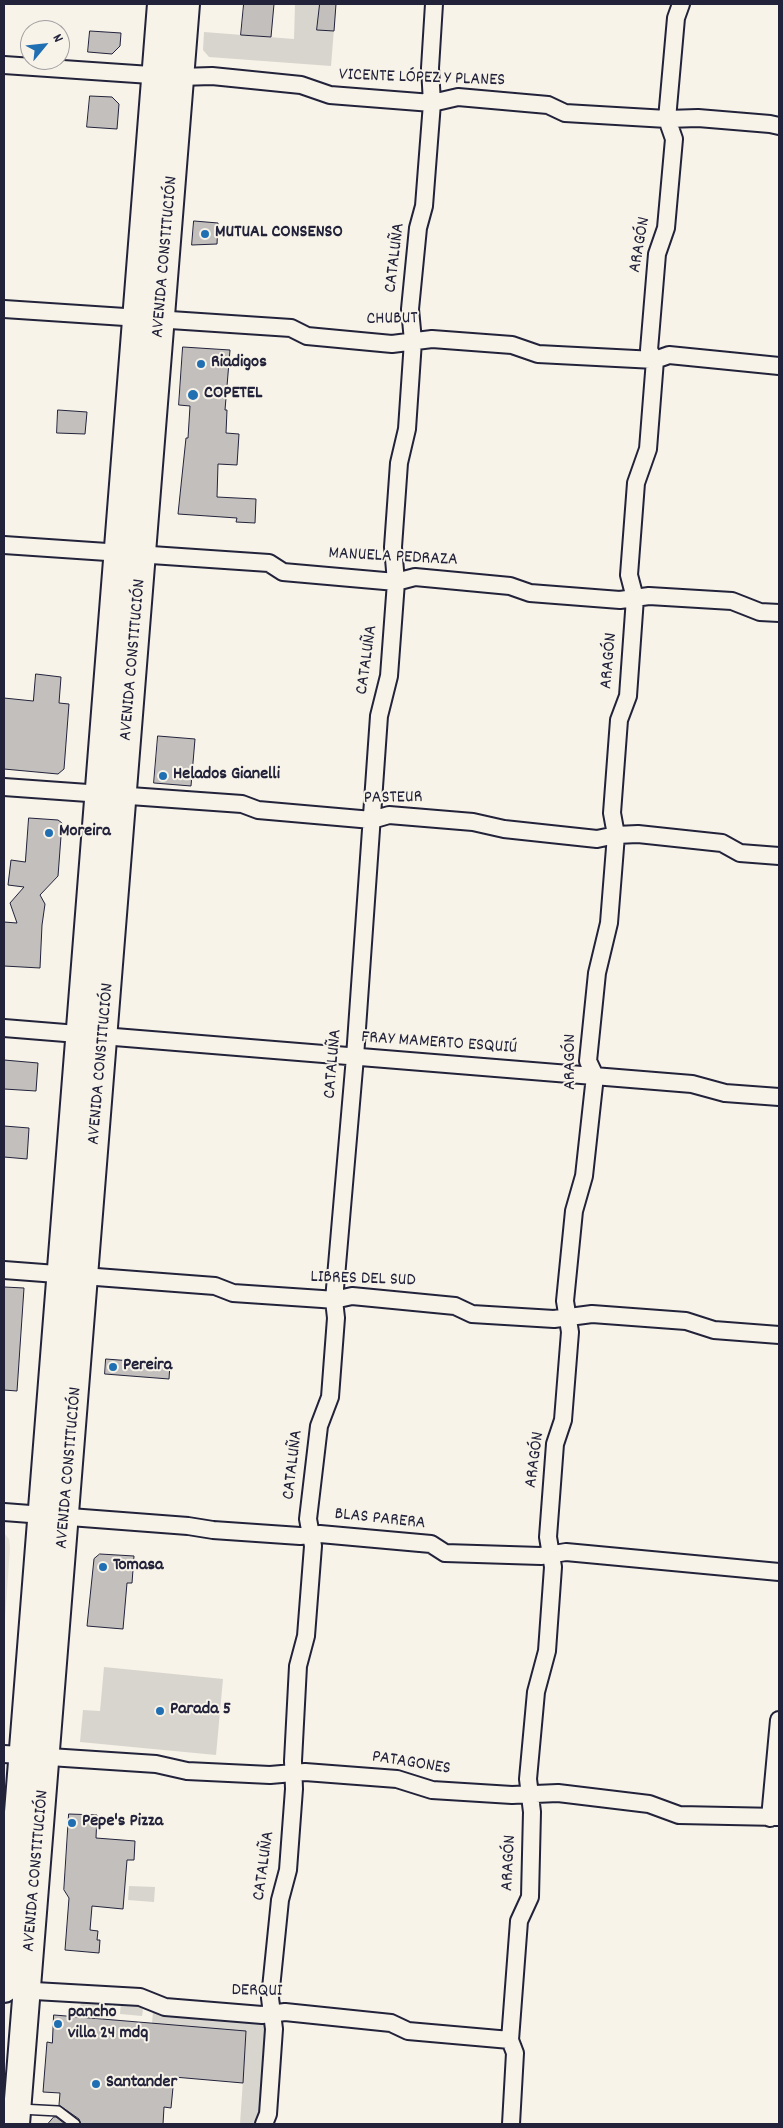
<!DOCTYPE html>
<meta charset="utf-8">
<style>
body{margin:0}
#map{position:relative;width:783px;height:2128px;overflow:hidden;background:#f7f3e8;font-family:Dekko,sans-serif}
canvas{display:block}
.frame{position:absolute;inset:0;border:5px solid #22223b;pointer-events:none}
.north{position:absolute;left:20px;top:20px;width:50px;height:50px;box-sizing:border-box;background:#f7f3e8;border:1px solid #a29fa3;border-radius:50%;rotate:62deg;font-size:14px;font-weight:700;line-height:20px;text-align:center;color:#22223b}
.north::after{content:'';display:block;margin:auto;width:18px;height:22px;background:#1f6fb2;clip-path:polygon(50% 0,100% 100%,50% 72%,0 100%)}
</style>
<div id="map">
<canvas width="783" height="2128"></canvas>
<div class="frame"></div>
<div class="north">N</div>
</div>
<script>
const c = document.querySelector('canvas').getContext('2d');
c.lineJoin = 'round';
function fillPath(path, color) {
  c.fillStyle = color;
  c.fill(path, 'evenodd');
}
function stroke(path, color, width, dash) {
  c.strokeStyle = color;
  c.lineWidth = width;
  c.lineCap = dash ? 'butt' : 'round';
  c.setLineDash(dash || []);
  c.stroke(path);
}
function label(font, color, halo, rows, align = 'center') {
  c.font = font + ' Dekko,sans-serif';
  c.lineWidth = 4;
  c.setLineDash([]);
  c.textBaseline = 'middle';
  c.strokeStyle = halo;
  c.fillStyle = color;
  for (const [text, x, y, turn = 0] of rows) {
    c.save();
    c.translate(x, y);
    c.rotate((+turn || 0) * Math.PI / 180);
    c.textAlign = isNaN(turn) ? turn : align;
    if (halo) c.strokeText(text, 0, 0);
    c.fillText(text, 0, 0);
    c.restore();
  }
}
const built = new Path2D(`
 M4,1533L9,1539L10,1548L4,1633Z`);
const green = new Path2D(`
 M295,4H336L331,66L209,57L203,50L204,32L294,39Z
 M104,1667L223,1679L216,1755L80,1742L83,1710L100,1711Z
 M129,1886L155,1887L154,1902L128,1900Z
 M82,1998L108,2000V2014L79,2011Z
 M121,2001L137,2003L143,2010L142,2016L120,2014Z
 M153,2011L266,2021L265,2112L257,2124H240L246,2035L244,2031L152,2024Z`);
const building = new Path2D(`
 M244,4H274L271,37L241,35Z
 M320,4H336L334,31L317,30Z
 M90,31L121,33L120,46L112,54L88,52Z
 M90,96L112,97L119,104L117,129L87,127Z
 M194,221L218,223L217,244L192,245Z
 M183,347L230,350L225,410H227L226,433L239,434L237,465L218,464L217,497L256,499L255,523L236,522L237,518L178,514L186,438H188L190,406L179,405Z
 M58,410L87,412L85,434L57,433Z
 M36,674L61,677L59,703L69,704L64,769L58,774L4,769V698L33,701Z
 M158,736L195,739L191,786L154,783Z
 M29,818L58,820L62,823L58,876L40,895L45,904L42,925L40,968L4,966V922L17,923L10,903L24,887L8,885L11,860L25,862Z
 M4,1060L38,1063L36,1091L4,1089Z
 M4,1126L29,1128L27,1159L4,1157Z
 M4,1287L24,1288L17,1391L4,1390Z
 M106,1359L170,1364L169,1379L105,1374Z
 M100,1554L134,1556L132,1583H127L123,1629L87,1626L94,1559Z
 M69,1814L97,1815L96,1838L135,1841L134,1860H127L123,1909L92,1906L90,1930L98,1931L97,1940H100L99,1953L65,1950L69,1898L64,1890Z
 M54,2015L246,2031L243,2083L174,2077L171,2108L164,2107L163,2124H81L79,2119L59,2105L60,2093L43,2092L47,2042L52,2043Z
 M54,2117H56L65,2124H48Z`);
const service = new Path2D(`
 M20,2109L58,2111L75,2124`);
const minor = new Path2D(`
 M4,65L180,77L212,76L301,85L330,95L432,103L458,97L548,105L565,113L667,119L698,118L770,124L779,126
 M4,309L291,328L307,336L392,344L432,339L512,345L538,354L655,360L669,355L779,366
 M4,545L269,563L283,572L396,582L415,577L510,586L530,593L620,600L649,596L732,601L760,612L779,613
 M4,787L242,804L258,810L372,820L389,815L473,822L504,829L597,839L616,835L638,834L722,843L740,853L779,856
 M4,1028L692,1084L725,1093L779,1097
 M4,1270L215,1286L233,1293L322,1299L334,1300L352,1296L455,1306L472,1314L554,1319L592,1314L686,1321L714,1330L779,1335
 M4,1512L188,1526L213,1530L300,1536L320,1534L431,1544L445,1553L541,1556L566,1552L779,1572
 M4,1754L156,1764L187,1771L270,1775L305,1772L397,1779L432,1790L512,1795L558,1793L649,1804L679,1815L779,1817
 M770,1818L779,1720
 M17,1990L140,1997L165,2007L262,2015L285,2012L391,2023L408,2031L510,2040
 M264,2124L268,2114L274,2029L270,1998L280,1900L288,1870L294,1789L293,1761L298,1666L306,1636L313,1546L308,1519L319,1426L330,1397L336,1318L334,1300L355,1057L379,716L389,676L396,582L393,547L399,463L407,429L413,341L410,309L418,228L424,206L432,103L430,68L434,4
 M511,2124L515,2053L510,2040L519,1921L530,1897L532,1812L528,1779L536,1692L547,1651L553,1567L548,1537L555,1444L563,1420L570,1332L565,1301L574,1211L584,1176L595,1076L588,1061L597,973L609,923L616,835L612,813L619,720L628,696L635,598L629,575L636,483L648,449L655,360L649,350L657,254L666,228L674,139L667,119L676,18L681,4`);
const primary = new Path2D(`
 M4,1989L161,4
 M16,2124L186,4`);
const markers = [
 [205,234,5,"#1f6fb2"],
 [201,364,5,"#1f6fb2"],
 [193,395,6,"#1f6fb2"],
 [163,776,5,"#1f6fb2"],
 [49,833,5,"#1f6fb2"],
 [113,1367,5,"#1f6fb2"],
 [103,1567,5,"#1f6fb2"],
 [160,1711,5,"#1f6fb2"],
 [72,1823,5,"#1f6fb2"],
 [58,2024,5,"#1f6fb2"],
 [96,2084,5,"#1f6fb2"]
];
const streetNames = [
 ["VICENTE LÓPEZ Y PLANES",422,79,2],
 ["ARAGÓN",641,245,-80],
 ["AVENIDA CONSTITUCIÓN",166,257,-85],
 ["CATALUÑA",396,258,-83],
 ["CHUBUT",392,320,-1],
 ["MANUELA PEDRAZA",393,558,3],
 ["AVENIDA CONSTITUCIÓN",134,660,-85],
 ["CATALUÑA",368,660,-82],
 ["ARAGÓN",610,661,-85],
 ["PASTEUR",393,799,-1],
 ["FRAY MAMERTO ESQUIÚ",439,1044,4],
 ["ARAGÓN",572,1062,-90],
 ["AVENIDA CONSTITUCIÓN",102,1064,-85],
 ["CATALUÑA",334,1064,-85],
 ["LIBRES DEL SUD",363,1280,2],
 ["ARAGÓN",536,1460,-82],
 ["CATALUÑA",294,1465,-83],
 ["AVENIDA CONSTITUCIÓN",70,1468,-85],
 ["BLAS PARERA",380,1520,6],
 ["PATAGONES",411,1764,9],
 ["ARAGÓN",510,1863,-87],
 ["CATALUÑA",265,1866,-82],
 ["AVENIDA CONSTITUCIÓN",37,1871,-85],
 ["DERQUI",257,1992,1]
];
const poiNames = [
 ["MUTUAL CONSENSO",215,234],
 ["Riadigos",211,364],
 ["COPETEL",204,395],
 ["Helados Gianelli",173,776],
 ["Moreira",59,833],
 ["Pereira",123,1367],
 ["Tomasa",113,1567],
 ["Parada 5",170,1711],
 ["Pepe's Pizza",82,1823],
 ["pancho",68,2014],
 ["villa 24 mdq",68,2035],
 ["Santander",106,2084]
];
fillPath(built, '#e7e3db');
fillPath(green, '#d8d5cf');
fillPath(building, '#c2bfbd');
stroke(building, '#22223b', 1);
stroke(service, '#22223b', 12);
stroke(minor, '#22223b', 20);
stroke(primary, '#22223b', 30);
stroke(service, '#f7f3e8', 9);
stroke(minor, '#f7f3e8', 16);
stroke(primary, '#f7f3e8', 26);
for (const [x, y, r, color] of markers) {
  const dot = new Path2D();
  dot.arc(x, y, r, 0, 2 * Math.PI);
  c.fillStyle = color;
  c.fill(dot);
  stroke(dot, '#f7f3e8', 2);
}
label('18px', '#22223b', '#f7f3e8', streetNames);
label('bold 18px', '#22223b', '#f7f3e8', poiNames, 'left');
</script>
